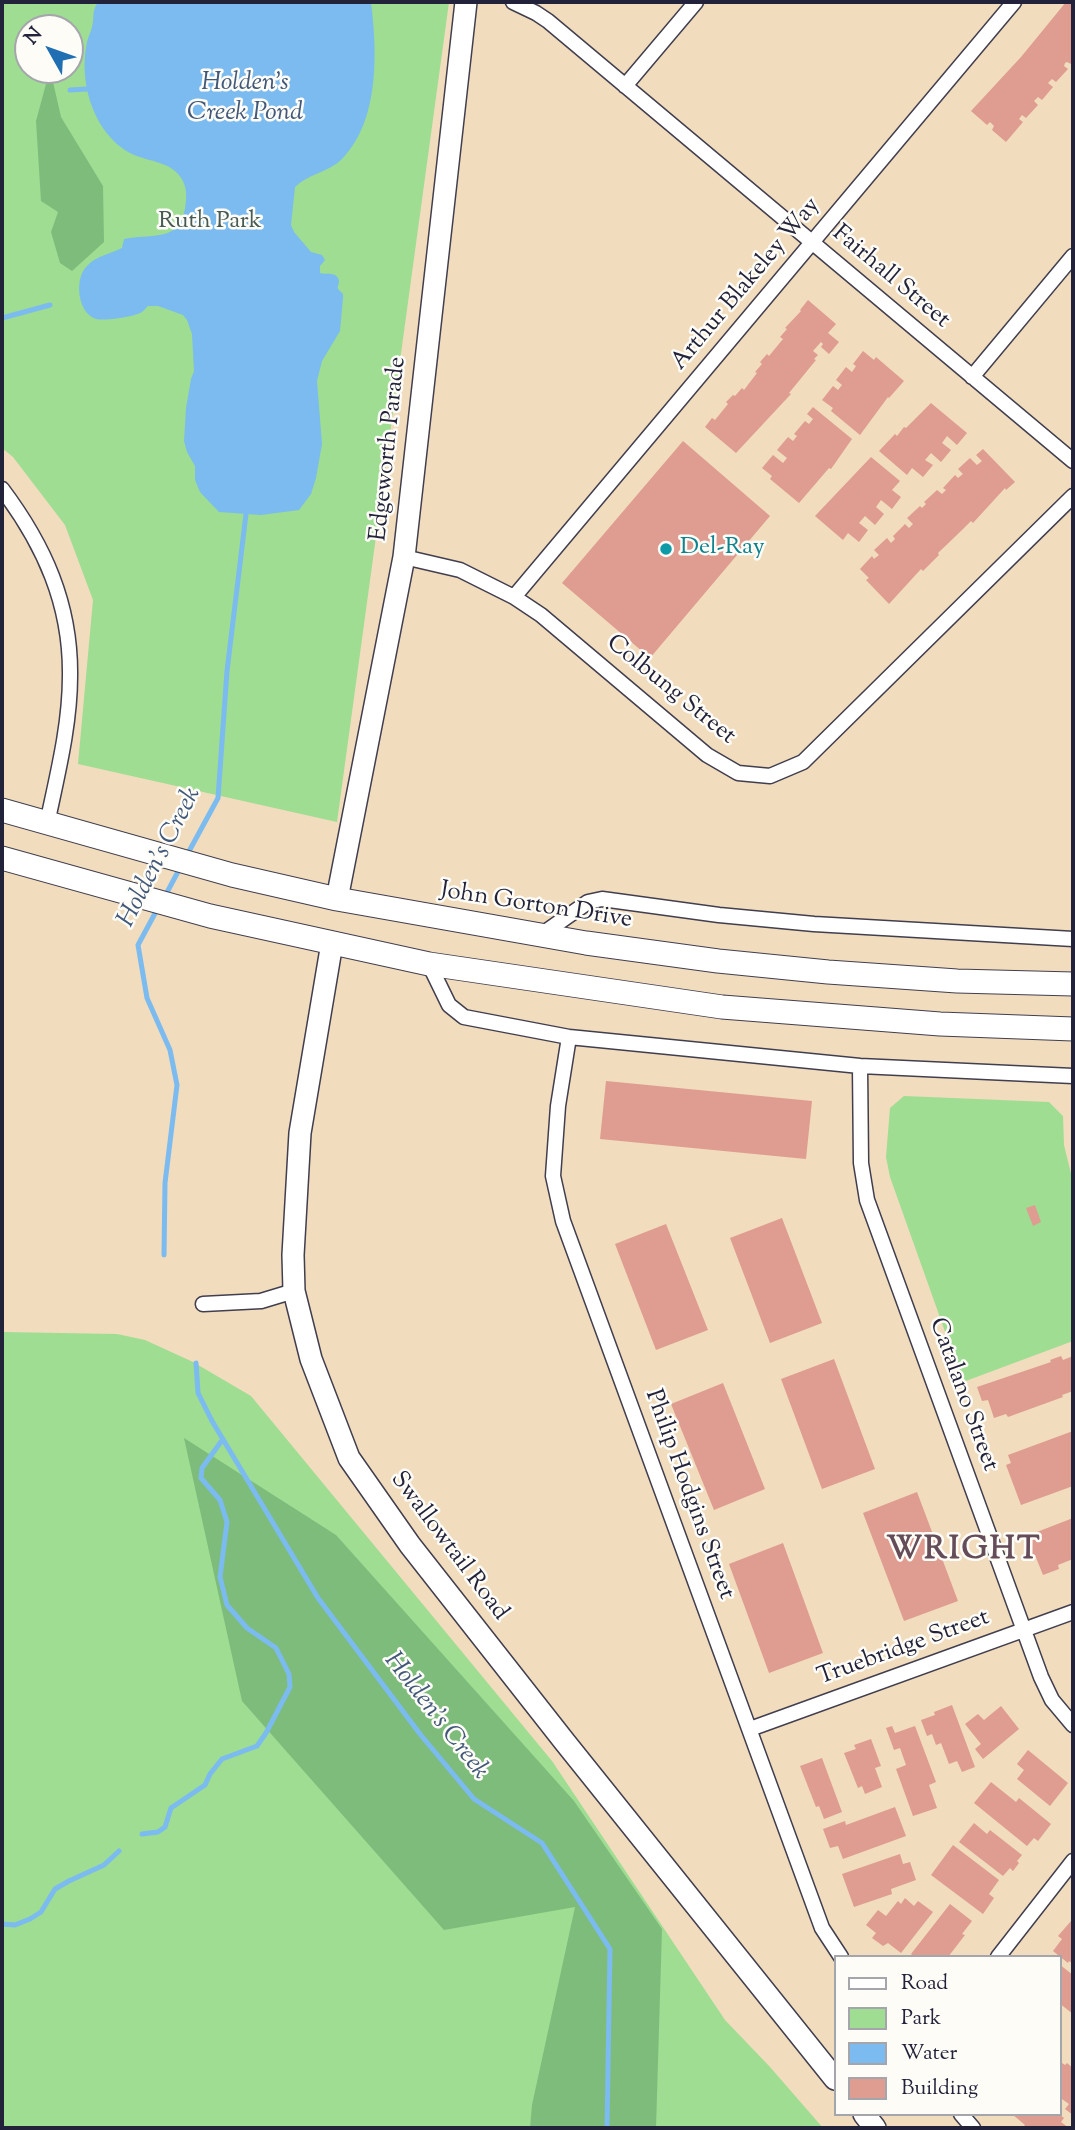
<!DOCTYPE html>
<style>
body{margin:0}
#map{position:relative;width:1075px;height:2130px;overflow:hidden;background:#f1dcbd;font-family:"Sorts Mill Goudy",serif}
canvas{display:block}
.frame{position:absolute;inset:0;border:4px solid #22223b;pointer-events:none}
.legend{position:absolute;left:834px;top:1955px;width:228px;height:161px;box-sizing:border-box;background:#fdfcf7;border:2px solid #a5a5ac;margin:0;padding:9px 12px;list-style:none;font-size:21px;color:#22223b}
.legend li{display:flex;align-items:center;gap:14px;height:35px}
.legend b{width:35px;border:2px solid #a5a5ac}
.north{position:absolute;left:14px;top:14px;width:70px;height:70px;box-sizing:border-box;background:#fdfcf7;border:2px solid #a5a5ac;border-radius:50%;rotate:310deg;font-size:19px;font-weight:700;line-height:28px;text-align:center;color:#22223b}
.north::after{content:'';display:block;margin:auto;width:24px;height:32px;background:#1f6fb2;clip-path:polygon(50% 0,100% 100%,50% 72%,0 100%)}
</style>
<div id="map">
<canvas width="1075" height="2130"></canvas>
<div class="frame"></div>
<ul class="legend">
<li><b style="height:9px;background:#fff"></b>Road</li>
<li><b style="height:19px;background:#9edd92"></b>Park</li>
<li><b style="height:19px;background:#7bbbef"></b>Water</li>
<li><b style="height:19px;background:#df9c91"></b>Building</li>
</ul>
<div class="north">N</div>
</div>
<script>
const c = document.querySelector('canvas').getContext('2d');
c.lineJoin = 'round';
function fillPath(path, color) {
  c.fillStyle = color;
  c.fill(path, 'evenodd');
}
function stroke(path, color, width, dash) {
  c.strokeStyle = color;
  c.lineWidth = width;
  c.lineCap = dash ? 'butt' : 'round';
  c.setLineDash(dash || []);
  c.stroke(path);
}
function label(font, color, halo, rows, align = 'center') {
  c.font = font + ' "Sorts Mill Goudy",serif';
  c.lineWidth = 5;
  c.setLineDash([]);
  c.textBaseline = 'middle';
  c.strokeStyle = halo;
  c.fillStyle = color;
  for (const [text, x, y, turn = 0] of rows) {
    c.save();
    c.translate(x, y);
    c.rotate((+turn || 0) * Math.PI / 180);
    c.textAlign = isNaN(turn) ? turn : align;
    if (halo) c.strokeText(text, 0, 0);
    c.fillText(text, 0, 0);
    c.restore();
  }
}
const green = new Path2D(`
 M2,2H449L337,822L78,764L93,600L65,525L13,457L2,448ZM28,28H70V70H28Z
 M904,1096L1049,1102L1063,1116L1064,1145L1073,1182V1341L963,1382L890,1177L886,1157L890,1108Z
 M2,1332L117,1334L145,1340L193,1362L251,1396L552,1761L725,2020L770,2067L823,2128H2Z`);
const forest = new Path2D(`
 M53,82L61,117L103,186L104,242L72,271L60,263L51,232L58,212L41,201L36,121L46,84Z
 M184,1438L336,1535L574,1801L662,1929L656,2128H530L532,2105L575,1907L444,1930L242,1701Z`);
const water = new Path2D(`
 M98,2H371C377,51 380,120 342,159C329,172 308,174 295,187L291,225L294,232L311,252L322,255L325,260L320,266V273C326,275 337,271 339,281C339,284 337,287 338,289L343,294V298L340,331L322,361L317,381L322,444L316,478L311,494L299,510L261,515L219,512L200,492L195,480V466L187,452L184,441L186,408L191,379L194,371L192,334L187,320L183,315L158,306H148C146,308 143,312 140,313C132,317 104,321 96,319C77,313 74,278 87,266C96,256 110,254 122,248L124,239C157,233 183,243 186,200C187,188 184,179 175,171C161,159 139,161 122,148C91,125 79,79 87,42C88,37 91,32 92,27C95,16 91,13 98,2Z`);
const stream = new Path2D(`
 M70,90L87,89
 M2,318L50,305
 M187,855L218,798L227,671L246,514
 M164,898L181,866
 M159,906L138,945L147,998L170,1050L177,1085L165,1183L164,1255
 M196,1363L198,1393L212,1421L318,1598L420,1734L474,1799L542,1843L610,1949L607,2128
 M142,1834L158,1832L165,1827L171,1808L205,1785L210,1774L222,1759L257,1746L266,1733L290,1687L289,1674L276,1648L247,1628L227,1605L220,1577L227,1522L220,1500L201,1478L202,1468L223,1439
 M2,1924L15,1925L30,1919L41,1912L55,1889L69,1881L104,1865L119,1851`);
const building = new Path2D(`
 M1066,2H1073V62L1071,64L1067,62L1065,63L1064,66L1068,69L1056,82L1052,79L1048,83L1053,87L1042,100L1038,97L1034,101L1038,105L1026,118L1022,115L1019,119L1023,122L1006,142L992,130L994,126L990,122L987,125L971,111L1021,57Z
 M808,300L836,324L828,333L839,342L829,354L821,347L823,344L821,342L813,351L818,355L814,359L816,360L789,393L791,394L736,453L705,427L712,418L715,420L728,404L726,402L733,395L735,396L742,388L744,390L757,373L755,372L762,364L760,362L767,354L769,356L783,339L780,337L787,329L785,328L801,311L800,310Z
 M863,351L874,360L876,357L904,381L889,398L888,397L860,435L831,411L833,408L822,400L833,386L838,390L842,385L836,380L846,367L852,372L856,366L853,364Z
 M931,403L967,433L957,445L947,436L942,443L951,450L941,462L931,453L925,460L933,465L923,477L912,468L907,475L879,451L895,434L897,436L904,427L906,428Z
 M813,407L852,439L831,469L829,468L799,503L770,479L772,476L762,468L773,455L783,463L787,458L777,450L788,437L793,441L797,436L794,434L805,421L809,424L813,419L807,414Z
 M683,441L770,516L650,658L562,583Z
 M983,449L1015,482L1006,490L1005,488L973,523L971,521L962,530L938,553L939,555L923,571L921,569L889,604L866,580L869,578L860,569L872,556L874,559L879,555L874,550L887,538L891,543L895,539L893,536L905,524L909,528L913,524L907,518L920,506L922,508L926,504L924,502L937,490L942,494L946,490L943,488L955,475L958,478L963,474L958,469L970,458L977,465L982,461L976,455Z
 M871,457L900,481L892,490L901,497L892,509L881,500L876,507L884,514L875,525L865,516L859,523L868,530L859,542L848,533L843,540L815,516Z
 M606,1081L812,1101L806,1159L600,1139Z
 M1035,1205L1041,1222L1033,1226L1026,1208Z
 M782,1218L822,1323L770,1343L730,1238Z
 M666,1224L708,1330L656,1350L615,1244Z
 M1061,1356L1063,1360L1073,1356V1391L1062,1395L1063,1397L1008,1417L1006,1414L994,1418L988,1400L982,1401L977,1387L1051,1362L1050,1360Z
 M834,1359L875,1469L822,1489L781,1379Z
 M723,1383L765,1489L714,1510L671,1404Z
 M1073,1431V1486L1021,1505L1006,1465L1011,1463L1008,1455Z
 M917,1492L958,1601L904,1621L863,1513Z
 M1073,1518V1559L1058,1565L1059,1569L1043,1575L1035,1555L1032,1556L1024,1537Z
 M783,1543L823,1653L769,1673L729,1564Z
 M952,1705L975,1767L962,1772L957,1761L949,1764L941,1743L936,1745L932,1734L927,1736L921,1720L935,1715L934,1712Z
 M1001,1706L1019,1729L983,1759L975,1749L981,1744L965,1724L978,1714L984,1720Z
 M892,1726L895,1733L915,1726L936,1782L929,1785L937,1808L913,1816L896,1769L906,1765L900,1748L894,1750L886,1728Z
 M871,1739L881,1766L875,1768L882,1787L865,1794L862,1786L858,1788L844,1753L856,1749L854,1745Z
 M1028,1750L1068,1783L1050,1806L1017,1779L1024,1770L1017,1764Z
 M822,1758L842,1812L824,1819L819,1806L816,1807L800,1766Z
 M991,1782L1016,1802L1019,1798L1051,1824L1038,1841L1034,1838L1027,1846L974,1803Z
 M895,1807L906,1836L843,1859L838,1846L830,1848L823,1829L845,1821L846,1825Z
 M974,1823L987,1834L990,1830L1022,1855L1017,1861L1019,1863L1013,1871L1010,1868L1003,1876L959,1842Z
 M953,1845L999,1880L989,1894L994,1898L983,1914L931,1875Z
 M900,1854L903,1864L910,1862L916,1880L891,1889L892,1894L854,1907L842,1874Z
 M905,1898L914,1906L918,1901L933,1912L901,1953L888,1943L883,1946L872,1938L876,1933L866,1925L878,1910L886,1916L898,1901L901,1904Z
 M950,1904L972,1921L962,1934L965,1935L948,1957H914L911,1954Z
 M1071,1921L1073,1922V1964L1069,1961L1068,1963L1053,1951L1062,1939L1058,1936Z
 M1059,1964L1073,1975V2014L1059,2003Z
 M1059,2061L1065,2065L1067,2063L1073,2068V2115L1065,2109L1069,2104L1059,2097Z
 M1012,2114H1059L1064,2118L1061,2122L1069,2128H1022L1025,2125Z`);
const street = new Path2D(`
 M513,2L536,13L548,21L1073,461
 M625,86L696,2
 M972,377L1073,256
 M2,489C44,545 71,604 70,676C70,726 57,776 47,824
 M404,557L460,570L514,597L541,615L707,755L738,773L770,776L803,762L1073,496
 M514,597L1014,2
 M541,935L588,902L602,899L719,915L814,924L1073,939
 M429,964L449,1005L464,1017L569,1037L860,1066L1073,1076
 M569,1037L558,1106L553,1176L563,1221L822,1928L841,1957
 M860,1066L861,1163L867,1200L1041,1677L1052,1700L1073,1725
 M203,1304L261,1301L294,1291
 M750,1729L1073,1612
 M998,1957L1073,1861
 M961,2114L973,2128`);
const secondary = new Path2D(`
 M337,899L404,557L466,2
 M332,943L300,1133L293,1255L294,1291L311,1359L349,1458L410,1545L564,1741L835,2079
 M864,2114L875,2128`);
const primary = new Path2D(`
 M2,810L232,875L337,899L586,943L718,961L828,972L957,981L1073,984
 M2,858L210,916L429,964L722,1007L940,1024L1073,1029`);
const markers = [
 [666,549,7,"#0f9aa8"]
];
const parkNames = [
 ["Ruth Park",210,223]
];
const streetNames = [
 ["Fairhall Street",890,278,40],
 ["Arthur Blakeley Way",747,285,-50],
 ["Edgeworth Parade",390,449,-84],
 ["Colbung Street",670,691,39],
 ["John Gorton Drive",536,907,9],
 ["Catalano Street",962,1395,70],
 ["Philip Hodgins Street",688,1495,70],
 ["Swallowtail Road",448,1547,53],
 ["Truebridge Street",904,1649,-20]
];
const cultureNames = [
 ["Del-Ray",680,549]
];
const waterNames = [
 ["Holden's",245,85],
 ["Creek Pond",245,115],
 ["Holden's Creek",161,858,-63],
 ["Holden's Creek",435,1717,52]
];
const districtNames = [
 ["WRIGHT",964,1553]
];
fillPath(green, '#9edd92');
fillPath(forest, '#7ebc7c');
fillPath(water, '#7bbbef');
stroke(stream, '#7bbbef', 5);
fillPath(building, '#df9c91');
stroke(street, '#413e4e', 17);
stroke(secondary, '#413e4e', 24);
stroke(primary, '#413e4e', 25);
stroke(street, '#fff', 14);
stroke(secondary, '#fff', 21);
stroke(primary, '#fff', 23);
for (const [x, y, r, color] of markers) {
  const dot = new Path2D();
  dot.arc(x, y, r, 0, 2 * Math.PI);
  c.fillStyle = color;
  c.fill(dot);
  stroke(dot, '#fdfcf7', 2.5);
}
label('24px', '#475a55', '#fdfcf7', parkNames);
label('24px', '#22223b', '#fdfcf7', streetNames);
label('24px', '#0d838f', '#fdfcf7', cultureNames, 'left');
label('italic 26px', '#41587a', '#fdfcf7', waterNames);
c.letterSpacing = '2px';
label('bold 32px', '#644d59', '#fdfcf7', districtNames);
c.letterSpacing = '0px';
</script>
